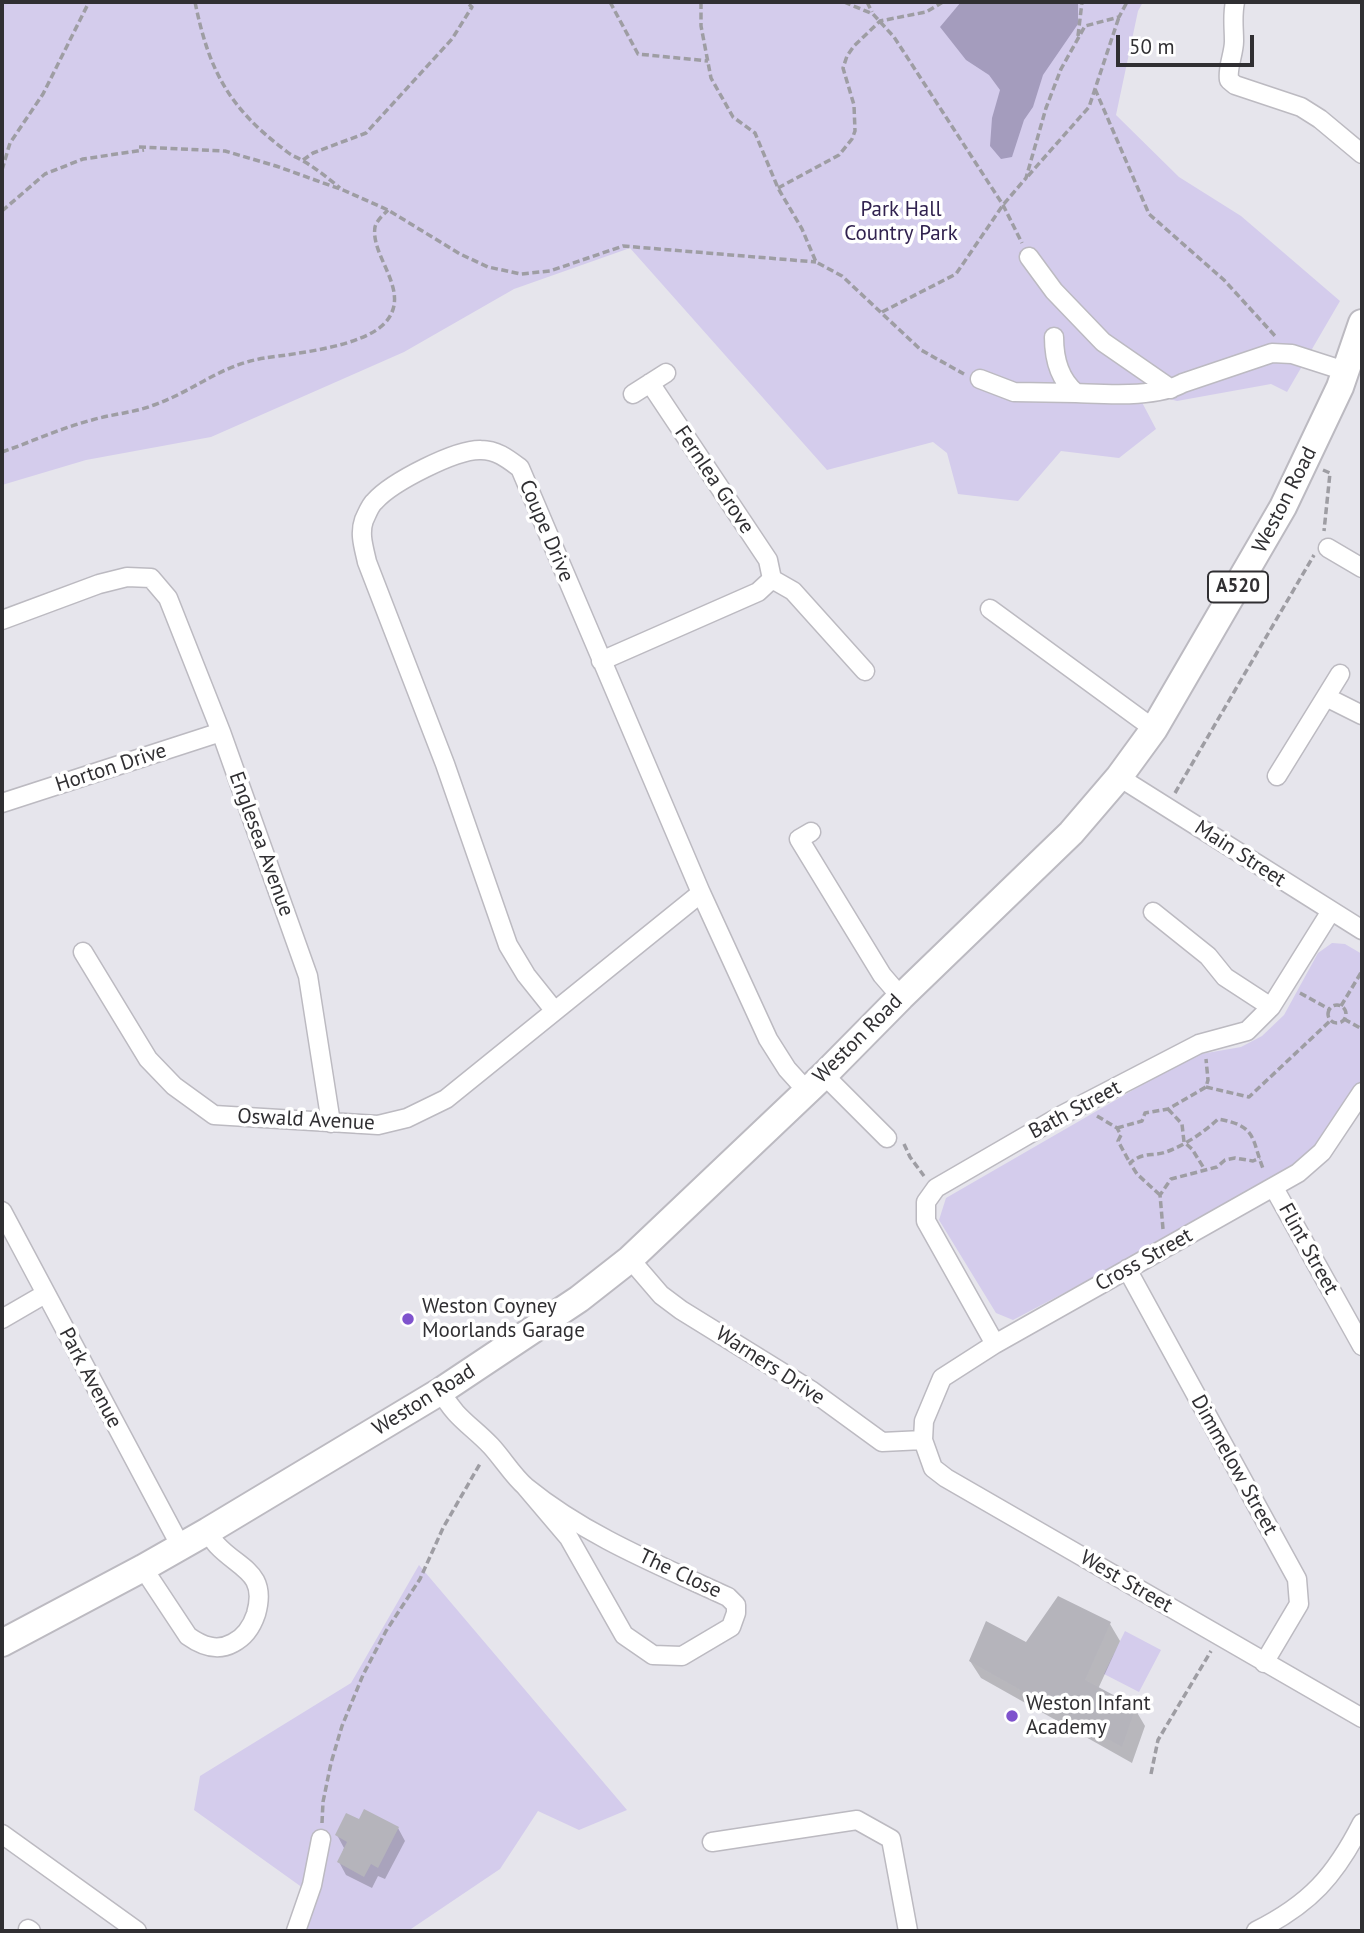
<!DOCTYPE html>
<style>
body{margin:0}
#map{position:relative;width:1364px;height:1933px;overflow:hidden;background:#e6e5ec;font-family:"PT Sans",sans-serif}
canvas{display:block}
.frame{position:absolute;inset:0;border:4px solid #302f32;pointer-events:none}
.scale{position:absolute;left:1116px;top:35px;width:138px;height:32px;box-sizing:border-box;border:4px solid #302f32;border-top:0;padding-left:9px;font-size:21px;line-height:24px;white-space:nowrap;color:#302f32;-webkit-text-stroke:5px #fff;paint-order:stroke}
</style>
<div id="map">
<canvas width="1364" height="1933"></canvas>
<div class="frame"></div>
<div class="scale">50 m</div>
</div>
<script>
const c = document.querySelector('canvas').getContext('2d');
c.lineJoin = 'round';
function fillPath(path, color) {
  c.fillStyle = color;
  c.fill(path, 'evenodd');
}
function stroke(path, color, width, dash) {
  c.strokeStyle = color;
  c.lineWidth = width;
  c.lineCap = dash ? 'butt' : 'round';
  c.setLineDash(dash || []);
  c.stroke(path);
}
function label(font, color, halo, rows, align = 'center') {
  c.font = font + ' "PT Sans",sans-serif';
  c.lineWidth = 7;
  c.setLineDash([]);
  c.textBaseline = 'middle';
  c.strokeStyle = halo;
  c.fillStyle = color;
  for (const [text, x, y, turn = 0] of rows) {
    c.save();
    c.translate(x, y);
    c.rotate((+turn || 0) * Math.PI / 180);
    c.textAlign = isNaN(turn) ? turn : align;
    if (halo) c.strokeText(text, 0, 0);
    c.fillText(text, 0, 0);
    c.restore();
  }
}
const green = new Path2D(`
 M2,2H1143L1138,11L1116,115L1179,177L1241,216L1340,301L1287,392L1271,384L1177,401L1135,389L1156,429L1119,458L1061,451L1018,501L958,494L947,453L933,442L827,470L630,248L514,289L404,352L211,437L86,460L2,485Z
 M1332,943L1345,944L1362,954V1079L1318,1148L1276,1181L1013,1320L996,1313L939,1220L946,1198L1159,1075L1201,1054L1241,1047L1262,1036L1284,1015L1318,953Z
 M419,1565L627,1810L579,1830L538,1811L500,1869L408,1931H285L303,1888L194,1810L200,1776L351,1683Z
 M1125,1631L1161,1650L1139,1692L1104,1674Z`);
const water = new Path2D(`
 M961,2H1078V24L1043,75L1033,107L1024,120L1012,157L1001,159L990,146L992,118L1000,90L989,75L966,60L940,27Z`);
const shadow = new Path2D(`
 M1110,1624L1120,1641L1098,1689L1135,1709L1145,1726L1132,1763L981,1678L970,1661Z
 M360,1822L398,1828L405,1841L385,1879L378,1876L372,1888L346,1875L339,1862L344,1848L337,1835Z`);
const building = new Path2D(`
 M1058,1596L1111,1622L1085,1680L1136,1707L1122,1747L969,1661L986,1621L1026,1642Z
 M364,1809L399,1827L378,1868L371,1864L364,1877L337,1862L347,1842L335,1835L346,1813L359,1819Z`);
const path = new Path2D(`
 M195,2C209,71 229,108 286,151C292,156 299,158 305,162C318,170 329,179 340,188
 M610,2L638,54L708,61
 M701,2V26L711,78L733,117L755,133L778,188L802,229L816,262L842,276L921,350L964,374
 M844,2L873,14L894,37L1003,205L1022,243
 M867,2L872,12
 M1078,36L1082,2
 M1095,89L1149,214L1224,280L1276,337
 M139,147L225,151L276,166L343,190L388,210L460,254L488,267L521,274L550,271L623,246L816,262
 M303,160L313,153L366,133L452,39L472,7L466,2
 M2,170L10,143L43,94L89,2
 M1028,176L1089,107L1119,17
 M778,188L839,155L852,139L855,131L854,105L843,68L847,56L854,46L880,21L926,12L943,2
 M2,211L45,174L83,159L144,150
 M882,312L956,274L1003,205L1026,178L1046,108L1061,69L1085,26L1119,17L1127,2
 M2,452C31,442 61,428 92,420C112,414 133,413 154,405C194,391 220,365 265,358C298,353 362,347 385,323C413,292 370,257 375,227C377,220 383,215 388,210
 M1323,470L1330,473L1324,531
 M1175,793L1314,555
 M1300,993L1329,1009
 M1328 1014a9 9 0 1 1 18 0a9 9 0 1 1-18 0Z
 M1341,1006L1362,971
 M1344,1019L1362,1029
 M1206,1087L1249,1097L1330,1021
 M1168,1109L1182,1124L1184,1142L1192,1149L1205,1170
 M1097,1116L1117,1128L1121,1135L1118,1141L1130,1163
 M1117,1128L1142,1121L1145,1113L1168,1109L1206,1087L1208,1080L1206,1059
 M904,1144L910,1157L924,1176
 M1160,1195L1137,1174L1130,1163C1144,1151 1152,1157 1166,1152C1185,1145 1203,1133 1218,1119C1258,1126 1251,1139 1264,1171
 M1163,1229L1160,1195L1171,1179L1217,1167L1225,1160L1235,1158L1253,1161L1260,1158
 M1151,1774L1158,1740L1211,1651
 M322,1823L323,1802L331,1763L342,1726L363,1675L386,1631L420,1579L443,1528L481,1462`);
const minor = new Path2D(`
 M1235,2C1232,16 1234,27 1234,41C1234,54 1227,67 1229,80L1235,85L1301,107L1320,119L1362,154
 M1029,257L1054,291L1103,342L1171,389
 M1054,337C1054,358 1059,379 1076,393C1107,394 1156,398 1183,383L1272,353L1292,354L1345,371
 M980,379L1014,392L1076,393
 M633,394L666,373
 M1328,548L1362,568
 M772,579L793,591L865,671
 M990,609L1154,729
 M2,620L99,584L127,577L151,578L168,598L221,732L308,976L331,1123
 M601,661L758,592L772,579L768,560L650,383
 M1326,697L1362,715
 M1277,776L1340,674
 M1119,777L1362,930
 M2,803L221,732
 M811,832L799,839L882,975L901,997
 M1153,912L1208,956L1225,977L1271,1007
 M83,952L148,1059L174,1086L214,1115L378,1125L407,1118L446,1099L701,893
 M554,1010L526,975L508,945L445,764L367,562C364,548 359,534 364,520C367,514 370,505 375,501C392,482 456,449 481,450C497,450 508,459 520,468L701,893L768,1039L787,1069L806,1090
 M824,1075L887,1138
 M1362,1092L1322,1152L1298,1173L995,1344L942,1378L924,1421L923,1440L933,1468L946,1478L1362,1718
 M1274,1188L1362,1346
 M2,1211L180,1545
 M630,1259L661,1295L681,1310L812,1391L882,1442L923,1440
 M1127,1269L1297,1579L1299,1604L1264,1663
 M2,1319L45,1294
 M995,1344L926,1221V1202L936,1188L1062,1115L1199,1044L1247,1031L1271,1007L1331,911
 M441,1391C454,1417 472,1426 491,1446C503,1459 513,1476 526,1487C586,1536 659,1565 728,1597L736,1605V1613L731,1627L682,1656L653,1655L624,1635L569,1538L524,1485
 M143,1568L188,1636C202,1646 217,1652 233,1643C245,1637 252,1626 256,1614C268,1572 239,1569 217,1545C213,1541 211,1535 208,1531
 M2,1834L137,1931
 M712,1842L857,1820L891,1839L908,1931
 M28,1929L31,1931
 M296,1931L312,1885L321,1839
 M1256,1931C1310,1904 1335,1876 1362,1823`);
const highway = new Path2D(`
 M2,1643L143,1568L208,1531L441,1391L579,1299L630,1259L824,1075L901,997L1071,833L1119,777L1154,729L1283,507L1340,387L1362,323`);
const markers = [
 [408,1319,7,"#7f53cd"],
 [1012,1716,7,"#7f53cd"]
];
const shields = [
 [1238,587,60]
];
const shieldNames = [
 ["A520",1238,587]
];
const parkNames = [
 ["Park Hall",901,210],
 ["Country Park",901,234]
];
const streetNames = [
 ["Fernlea Grove",714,480,56],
 ["Weston Road",1285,500,-63],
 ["Coupe Drive",546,531,67],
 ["Horton Drive",111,768,-18],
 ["Englesea Avenue",261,844,70],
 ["Main Street",1240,854,33],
 ["Weston Road",858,1039,-45],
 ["Bath Street",1075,1110,-28],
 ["Oswald Avenue",306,1120,3],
 ["Flint Street",1308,1249,61],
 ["Cross Street",1144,1260,-29],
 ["Warners Drive",770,1366,33],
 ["Park Avenue",90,1378,62],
 ["Weston Road",424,1400,-32],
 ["Dimmelow Street",1234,1465,61],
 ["The Close",680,1574,25],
 ["West Street",1126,1582,30]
];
const poiNames = [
 ["Weston Coyney",422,1307],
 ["Moorlands Garage",422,1331],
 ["Weston Infant",1026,1704],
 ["Academy",1026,1728]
];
fillPath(green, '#d4ccec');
fillPath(water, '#a49cbd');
fillPath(shadow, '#0003');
fillPath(building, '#b5b4bb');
stroke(minor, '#bcbac1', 21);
stroke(highway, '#bcbac1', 30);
stroke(path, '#9e9da3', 3.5, [7, 3.5]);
stroke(minor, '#fff', 18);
stroke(highway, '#fff', 26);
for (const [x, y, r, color] of markers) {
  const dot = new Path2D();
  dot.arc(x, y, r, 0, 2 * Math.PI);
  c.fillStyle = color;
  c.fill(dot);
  stroke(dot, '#fff', 2.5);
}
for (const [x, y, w] of shields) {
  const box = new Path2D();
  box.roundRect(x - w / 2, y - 15.5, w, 31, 5);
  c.fillStyle = '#fff';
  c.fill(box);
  stroke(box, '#302f32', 2);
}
label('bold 19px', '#302f32', null, shieldNames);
label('21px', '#31224f', '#fff', parkNames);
label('21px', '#302f32', '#fff', streetNames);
label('21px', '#302f32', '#fff', poiNames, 'left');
</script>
